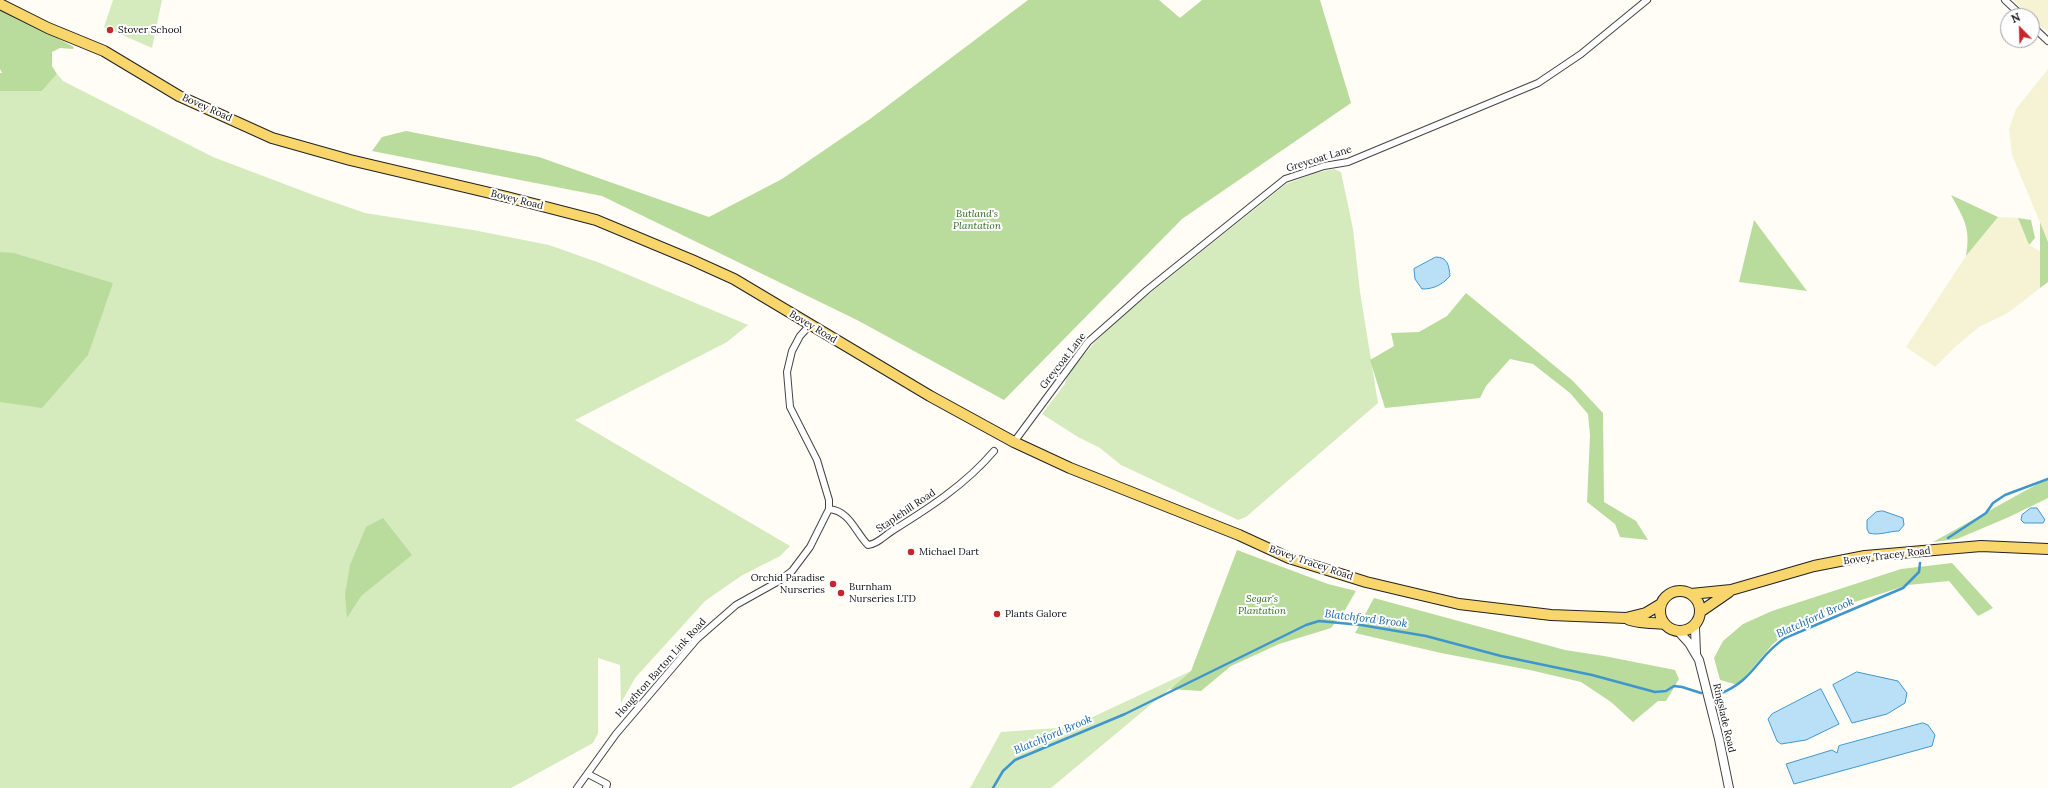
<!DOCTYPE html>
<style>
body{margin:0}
#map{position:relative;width:2048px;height:788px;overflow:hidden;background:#fffdf5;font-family:Lora,serif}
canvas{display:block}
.north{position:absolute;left:2000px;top:8px;width:40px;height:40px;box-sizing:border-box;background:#fff;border:1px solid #a0a0a0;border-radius:50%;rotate:337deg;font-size:11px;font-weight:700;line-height:16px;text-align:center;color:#111}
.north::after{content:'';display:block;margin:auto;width:14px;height:18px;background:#c4262e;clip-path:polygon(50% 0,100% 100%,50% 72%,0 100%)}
</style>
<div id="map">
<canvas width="2048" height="788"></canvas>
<div class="north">N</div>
</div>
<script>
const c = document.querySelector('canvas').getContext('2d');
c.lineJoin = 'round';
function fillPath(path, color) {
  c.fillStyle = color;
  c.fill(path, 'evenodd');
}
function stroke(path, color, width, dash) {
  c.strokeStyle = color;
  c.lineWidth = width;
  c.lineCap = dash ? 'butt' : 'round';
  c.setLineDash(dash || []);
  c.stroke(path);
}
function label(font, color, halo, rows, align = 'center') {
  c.font = font + ' Lora,serif';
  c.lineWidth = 4;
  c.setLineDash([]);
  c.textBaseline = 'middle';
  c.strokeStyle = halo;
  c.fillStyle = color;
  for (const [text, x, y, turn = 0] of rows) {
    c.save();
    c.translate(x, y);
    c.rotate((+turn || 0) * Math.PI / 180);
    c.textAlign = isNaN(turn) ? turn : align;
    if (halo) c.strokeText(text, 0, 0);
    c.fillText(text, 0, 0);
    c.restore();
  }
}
const farmland = new Path2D(`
 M2014,0H2048V32L2032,18V16H2029L2021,9Z
 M2048,69V242L2012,155L2009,129L2016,109Z
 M1998,217L2018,218L2029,245L2040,251V288L2008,313L1979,327L1955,347L1935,367L1906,347L1966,256Z`);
const green = new Path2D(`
 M113,0H162L152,48L104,27Z
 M57,74L63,81L213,157L316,196L365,213L473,230L549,245L600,263L748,325L727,342L575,420L790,546L780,556L741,576L705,601L635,678L621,703L620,665L598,658V733L593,743L511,788H0V91H42Z
 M1334,169L1341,172L1353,229L1360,292L1378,403L1246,517L1238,520L1121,465L1100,448L1078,437L1042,414L1065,384L1067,375L1095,342L1119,318L1286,184L1315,173Z
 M1191,671L1051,788H970L1001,732L1057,728L1082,722Z`);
const forest = new Path2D(`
 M1028,0H1159L1180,18L1202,0H1320L1351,103L1182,219L1004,400L857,320L602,196L372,151L382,137L406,131L539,157L709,217L782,179L870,119Z
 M0,8L74,47L73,49L60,48L52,52V66L57,74L42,91H0V73H2L0,69Z
 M1951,195L1998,217L1966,256C1971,228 1964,219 1951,195Z
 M2018,218L2031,220L2035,238L2029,245Z
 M1754,220L1807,291L1739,282Z
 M2040,222L2048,242V282L2040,288Z
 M0,252L14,253L113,283L88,355L42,408L0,402Z
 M1466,293L1573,381L1603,413L1604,502L1636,521L1648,540L1620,537L1615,524L1587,502L1590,435L1588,414L1570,393L1533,364L1510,359L1486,386L1480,398L1385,408L1370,360L1394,346L1391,333L1419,332L1447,316Z
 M2048,478V498L2009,517L1957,539L1933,542Z
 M383,518L412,555L361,596L347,618L345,594L350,565L366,527Z
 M1237,550L1328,584L1356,591L1345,610L1331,628L1279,644L1231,666L1201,691L1170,689L1191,671Z
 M1952,563L1993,608L1978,616L1949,581L1908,585L1805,618L1773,644L1738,685L1720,680L1714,658L1723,641L1743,624L1772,611L1901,569Z
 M1374,598L1565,650L1604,656L1675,670L1679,679L1666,701H1658L1633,722L1611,702L1581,682L1530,670L1441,653L1355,633Z`);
const water = new Path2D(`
 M1436,257C1448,257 1449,266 1450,276C1442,285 1434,289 1422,289L1415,279L1414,269Z
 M2031,508H2037L2045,520L2043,523H2024L2021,520L2022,515Z
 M1883,511L1903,518L1904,525L1899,531C1890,531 1878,536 1869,533L1867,529V520L1876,512Z
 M1857,672L1898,681L1907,693L1905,703L1887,714L1852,723L1833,685Z
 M1821,689L1839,724L1806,740L1781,744L1777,741L1768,719L1772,714Z
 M1923,723L1928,725L1935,735L1932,746L1794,784L1786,764L1832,750L1837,753L1839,746Z`);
const stream = new Path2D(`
 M1948,538L1986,513L1993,503L2005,495L2048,479
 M1719,694C1754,681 1757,656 1785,638L1903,588L1919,572L1920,563
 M993,788L1003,771L1015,760L1125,714L1306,625L1319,621L1361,625L1426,636L1501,656L1592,675L1655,692L1666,691L1674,686L1682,687L1701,693`);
const minor = new Path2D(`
 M2005,0L2022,16
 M2032,26L2048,41
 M1014,442L1088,342L1147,290L1285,179L1324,166L1348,162L1538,83L1581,54L1647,0
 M829,509C850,511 855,532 868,545C878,544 884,536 892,531C929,508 965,485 994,451
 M588,774L607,784L606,788
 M577,788L616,734L697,639L736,605L779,581L792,571L810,547L829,509V500L817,460L790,407L787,372L792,351L800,336L810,325`);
const tertiary = new Path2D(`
 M1678,631L1689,643L1699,660L1719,739L1729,788
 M1696,653L1695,628L1696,623`);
const primary = new Path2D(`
 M0,4L48,28L104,51L179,96L272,138L350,160L507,197L596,220L692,260L734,279L930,396L1014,442L1070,468L1239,535L1289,558L1366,582L1459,604L1551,615L1626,618L1646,613L1661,604
 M1660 611a20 20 0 1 1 40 0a20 20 0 1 1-40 0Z
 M1691,594L1731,590L1814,566L1865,556L1981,546L2048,549
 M1700,612L1729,592
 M1628,619C1634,623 1656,623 1665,624`);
const markers = [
 [110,30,4,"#c4262e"],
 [911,552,4,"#c4262e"],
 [833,584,4,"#c4262e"],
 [841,593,4,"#c4262e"],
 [997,614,4,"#c4262e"]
];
const poiNames = [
 ["Stover School",118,30],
 ["Michael Dart",919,552],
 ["Orchid Paradise",825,578,"right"],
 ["Nurseries",825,590,"right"],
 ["Burnham",849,587],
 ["Nurseries LTD",849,599],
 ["Plants Galore",1005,614]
];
const streetNames = [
 ["Bovey Road",207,108,24],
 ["Greycoat Lane",1319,159,-17],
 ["Bovey Road",517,200,14],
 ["Bovey Road",813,327,31],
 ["Greycoat Lane",1063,361,-52],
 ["Staplehill Road",906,511,-34],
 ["Bovey Tracey Road",1887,556,-7],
 ["Bovey Tracey Road",1311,563,19],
 ["Houghton Barton Link Road",661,668,-48],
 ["Ringslade Road",1724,718,77]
];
const parkNames = [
 ["Butland's",977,214],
 ["Plantation",977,226],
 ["Segar's",1262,599],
 ["Plantation",1262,611]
];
const waterNames = [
 ["Blatchford Brook",1815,618,-24],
 ["Blatchford Brook",1366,619,7],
 ["Blatchford Brook",1053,735,-23]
];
fillPath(farmland, '#f6f3d4');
fillPath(green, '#d5ebbd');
fillPath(forest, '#b9dc9c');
fillPath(water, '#b9e0f7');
stroke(water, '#3f96cf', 1);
stroke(stream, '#3f96cf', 2.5);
stroke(minor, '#444', 8);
stroke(tertiary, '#444', 10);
stroke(primary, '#222', 12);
stroke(minor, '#fff', 6);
stroke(tertiary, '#fff', 8);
stroke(primary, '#f9d66b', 10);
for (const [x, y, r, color] of markers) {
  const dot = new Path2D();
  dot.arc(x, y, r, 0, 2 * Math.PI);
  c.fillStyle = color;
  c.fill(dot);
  stroke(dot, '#fff', 1.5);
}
label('10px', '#111', '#fff', poiNames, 'left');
label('10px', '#111', '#fff', streetNames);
label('italic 10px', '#2f6b1f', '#fff', parkNames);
label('italic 11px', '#1768a6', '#fff', waterNames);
</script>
